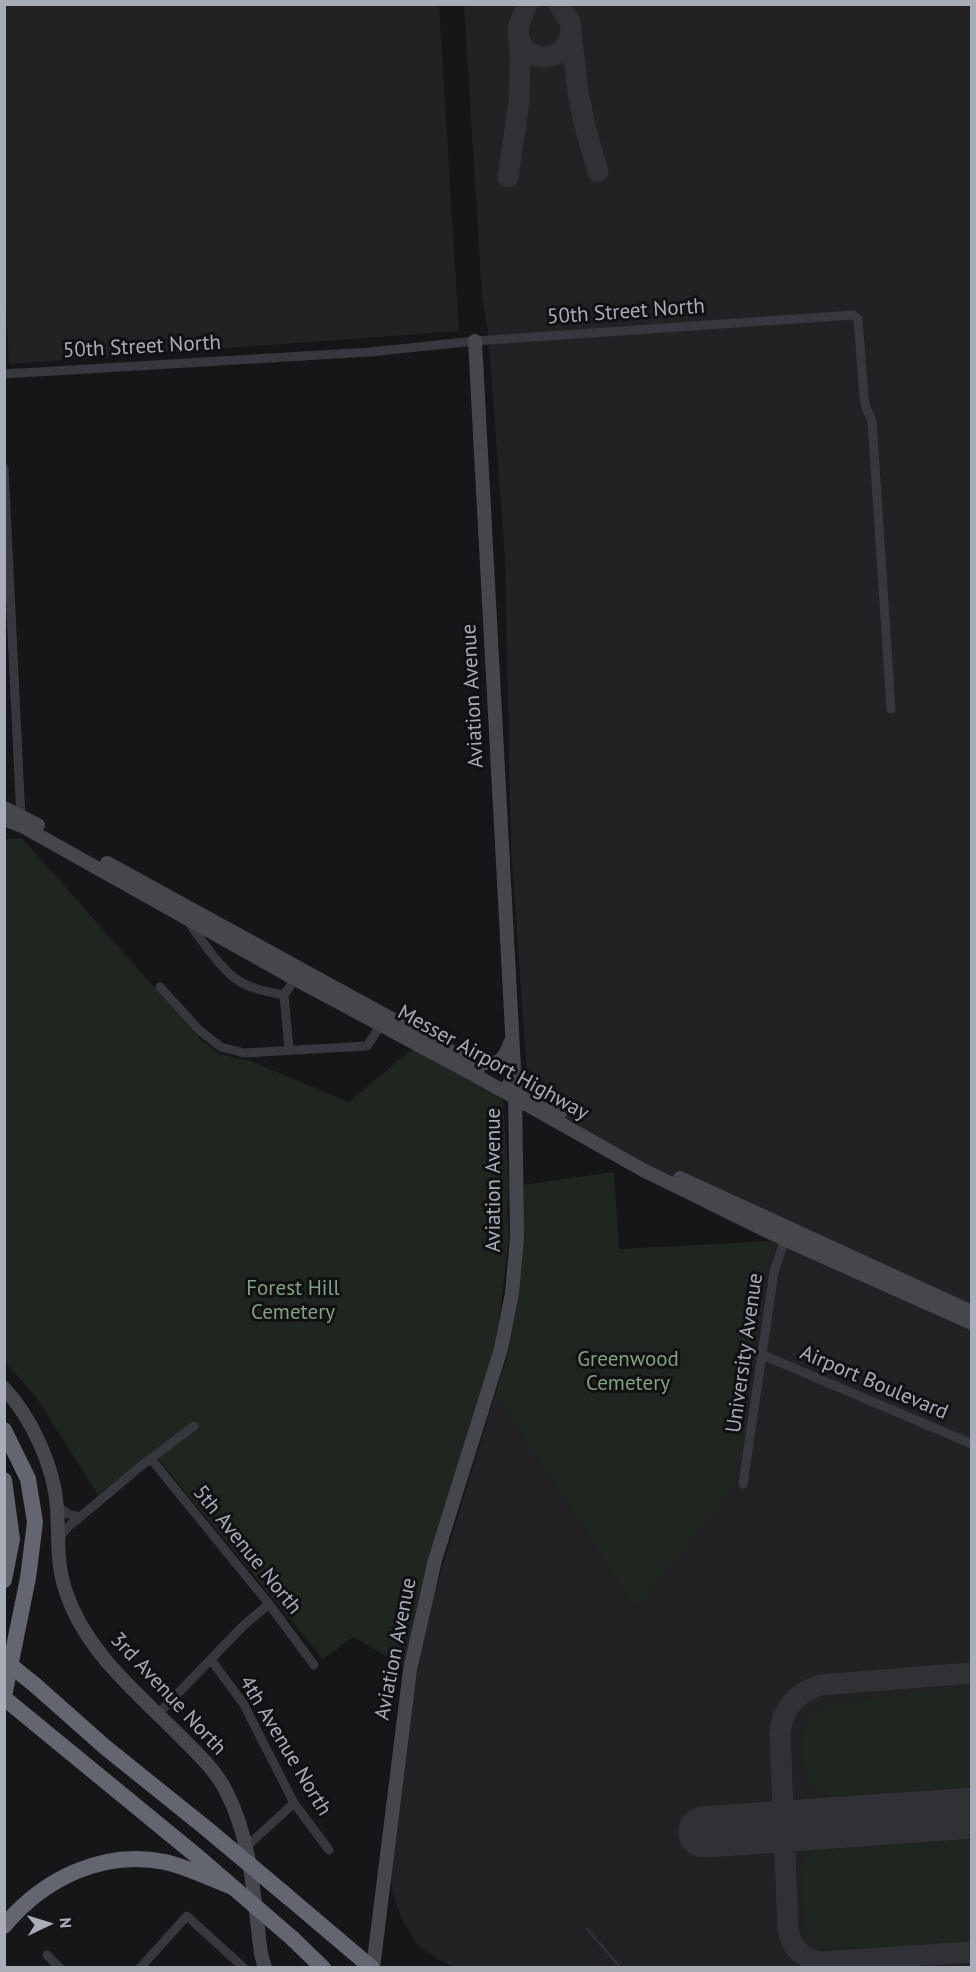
<!DOCTYPE html>
<style>
body{margin:0}
#map{position:relative;width:976px;height:1972px;overflow:hidden;background:#161618;font-family:"PT Sans",sans-serif}
canvas{display:block}
.frame{position:absolute;inset:0;border:6px solid #a8adb8;pointer-events:none}
.north{position:absolute;left:18px;top:1894px;width:60px;height:60px;-webkit-text-stroke:4px #111113;paint-order:stroke;rotate:86deg;font-size:16px;font-weight:700;line-height:24px;text-align:center;color:#a8adb8}
.north::after{content:'';display:block;margin:auto;width:21px;height:27px;background:#a8adb8;clip-path:polygon(50% 0,100% 100%,50% 72%,0 100%)}
</style>
<div id="map">
<canvas width="976" height="1972"></canvas>
<div class="frame"></div>
<div class="north">N</div>
</div>
<script>
const c = document.querySelector('canvas').getContext('2d');
c.lineJoin = 'round';
function fillPath(path, color) {
  c.fillStyle = color;
  c.fill(path, 'evenodd');
}
function stroke(path, color, width, dash) {
  c.strokeStyle = color;
  c.lineWidth = width;
  c.lineCap = dash ? 'butt' : 'round';
  c.setLineDash(dash || []);
  c.stroke(path);
}
function label(font, color, halo, rows, align = 'center') {
  c.font = font + ' "PT Sans",sans-serif';
  c.lineWidth = 6;
  c.setLineDash([]);
  c.textBaseline = 'middle';
  c.strokeStyle = halo;
  c.fillStyle = color;
  for (const [text, x, y, turn = 0] of rows) {
    c.save();
    c.translate(x, y);
    c.rotate((+turn || 0) * Math.PI / 180);
    c.textAlign = isNaN(turn) ? turn : align;
    if (halo) c.strokeText(text, 0, 0);
    c.fillText(text, 0, 0);
    c.restore();
  }
}
const built = new Path2D(`
 M4,5H439L459,331L9,364L4,273Z
 M464,5H971V1967L455,1968L435,1957L417,1944L402,1920L393,1894L391,1880L405,1732L432,1601L495,1395L636,1609L772,1242L714,1214L544,1119L527,1114V1075L511,847L505,557L488,332L482,296Z`);
const green = new Path2D(`
 M22,838L200,1039L220,1054L250,1061L349,1102L413,1048L497,1091L503,1102L509,1186L507,1211L509,1238L496,1348L405,1667L353,1637L323,1659L154,1454L98,1495L36,1397L5,1362V839Z
 M614,1172L619,1249L772,1241L734,1488L636,1609L495,1395L508,1354L521,1267L523,1240L522,1185Z
 M971,1687V1787L835,1796C826,1795 816,1793 810,1784C801,1772 800,1733 807,1720C811,1713 819,1709 826,1707L919,1690Z
 M971,1839V1943L887,1949L821,1947L810,1941L805,1931L801,1867L805,1857L813,1851Z`);
const stream = new Path2D(`
 M587,1929L621,1968`);
const taxiway = new Path2D(`
 M559,4L570,22L578,93L586,130L598,172
 M518,37C529,67 568,62 571,30
 M508,177L519,102L520,57L518,27L527,4
 M972,1673L820,1685C796,1693 782,1709 780,1734L788,1929C791,1947 802,1959 821,1962L972,1952`);
const runway = new Path2D(`
 M704,1832L972,1813`);
const street = new Path2D(`
 M4,374L370,352L475,341L853,315L858,319L864,397L866,408L872,421L891,709
 M4,468L21,819
 M188,921C200,938 219,967 236,979C250,989 268,992 284,995
 M160,987L199,1030L221,1047L244,1053L367,1046L381,1025
 M289,1049L284,995L298,975
 M763,1355L972,1444
 M151,1459L269,1604L314,1665
 M743,1484L774,1272L786,1236
 M57,1506L68,1514L80,1517L141,1466L194,1426
 M58,1539L68,1527L80,1517
 M211,1660L243,1703L294,1803L329,1850
 M158,1714L243,1626L269,1604
 M246,1847L294,1803
 M47,1955L60,1968
 M140,1968L187,1916L244,1968`);
const secondary = new Path2D(`
 M4,808L38,825
 M4,819L22,826L295,979L471,1073L643,1170L784,1239L972,1323
 M107,863L479,1067
 M469,1061C492,1064 503,1067 510,1043
 M509,1084L560,1113
 M680,1178L972,1312
 M4,1388C32,1418 54,1467 57,1507C59,1535 56,1564 66,1592C86,1653 139,1694 183,1739C199,1755 216,1771 226,1791C252,1841 254,1900 261,1954L265,1968
 M373,1968L410,1670L435,1560L501,1349L512,1293L517,1238L515,1087L475,341`);
const highway = new Path2D(`
 M4,1430L28,1479L35,1522L28,1578L4,1696
 M4,1480L12,1539L4,1580
 M35,1685L105,1747L207,1829
 M4,1698L198,1857
 M287,1896L372,1968
 M4,1926C43,1879 103,1849 165,1862C187,1867 209,1878 230,1886
 M292,1938L323,1968`);
const highwayBridge = new Path2D(`
 M4,1660L35,1685
 M207,1829L287,1896
 M198,1857L292,1938`);
const streetNames = [
 ["50th Street North",626,312,-4],
 ["50th Street North",142,347,-3],
 ["Aviation Avenue",473,696,-93],
 ["Messer Airport Highway",493,1063,29],
 ["Aviation Avenue",494,1180,-90],
 ["University Avenue",745,1353,-82],
 ["Airport Boulevard",874,1383,23],
 ["5th Avenue North",247,1550,51],
 ["Aviation Avenue",396,1649,-79],
 ["3rd Avenue North",168,1694,47],
 ["4th Avenue North",285,1746,59]
];
const parkNames = [
 ["Forest Hill",293,1289],
 ["Cemetery",293,1313],
 ["Greenwood",628,1360],
 ["Cemetery",628,1384]
];
fillPath(built, '#222225');
fillPath(green, '#1e261f');
stroke(stream, '#2c353c', 2);
stroke(taxiway, '#303135', 21);
stroke(runway, '#303135', 51);
stroke(street, '#37383d', 9);
stroke(secondary, '#45474d', 14);
stroke(highway, '#63666e', 16);
stroke(highwayBridge, '#63666e', 16);
label('21px', '#a8adb8', '#111113', streetNames);
label('21px', '#7fa381', '#111113', parkNames);
</script>
